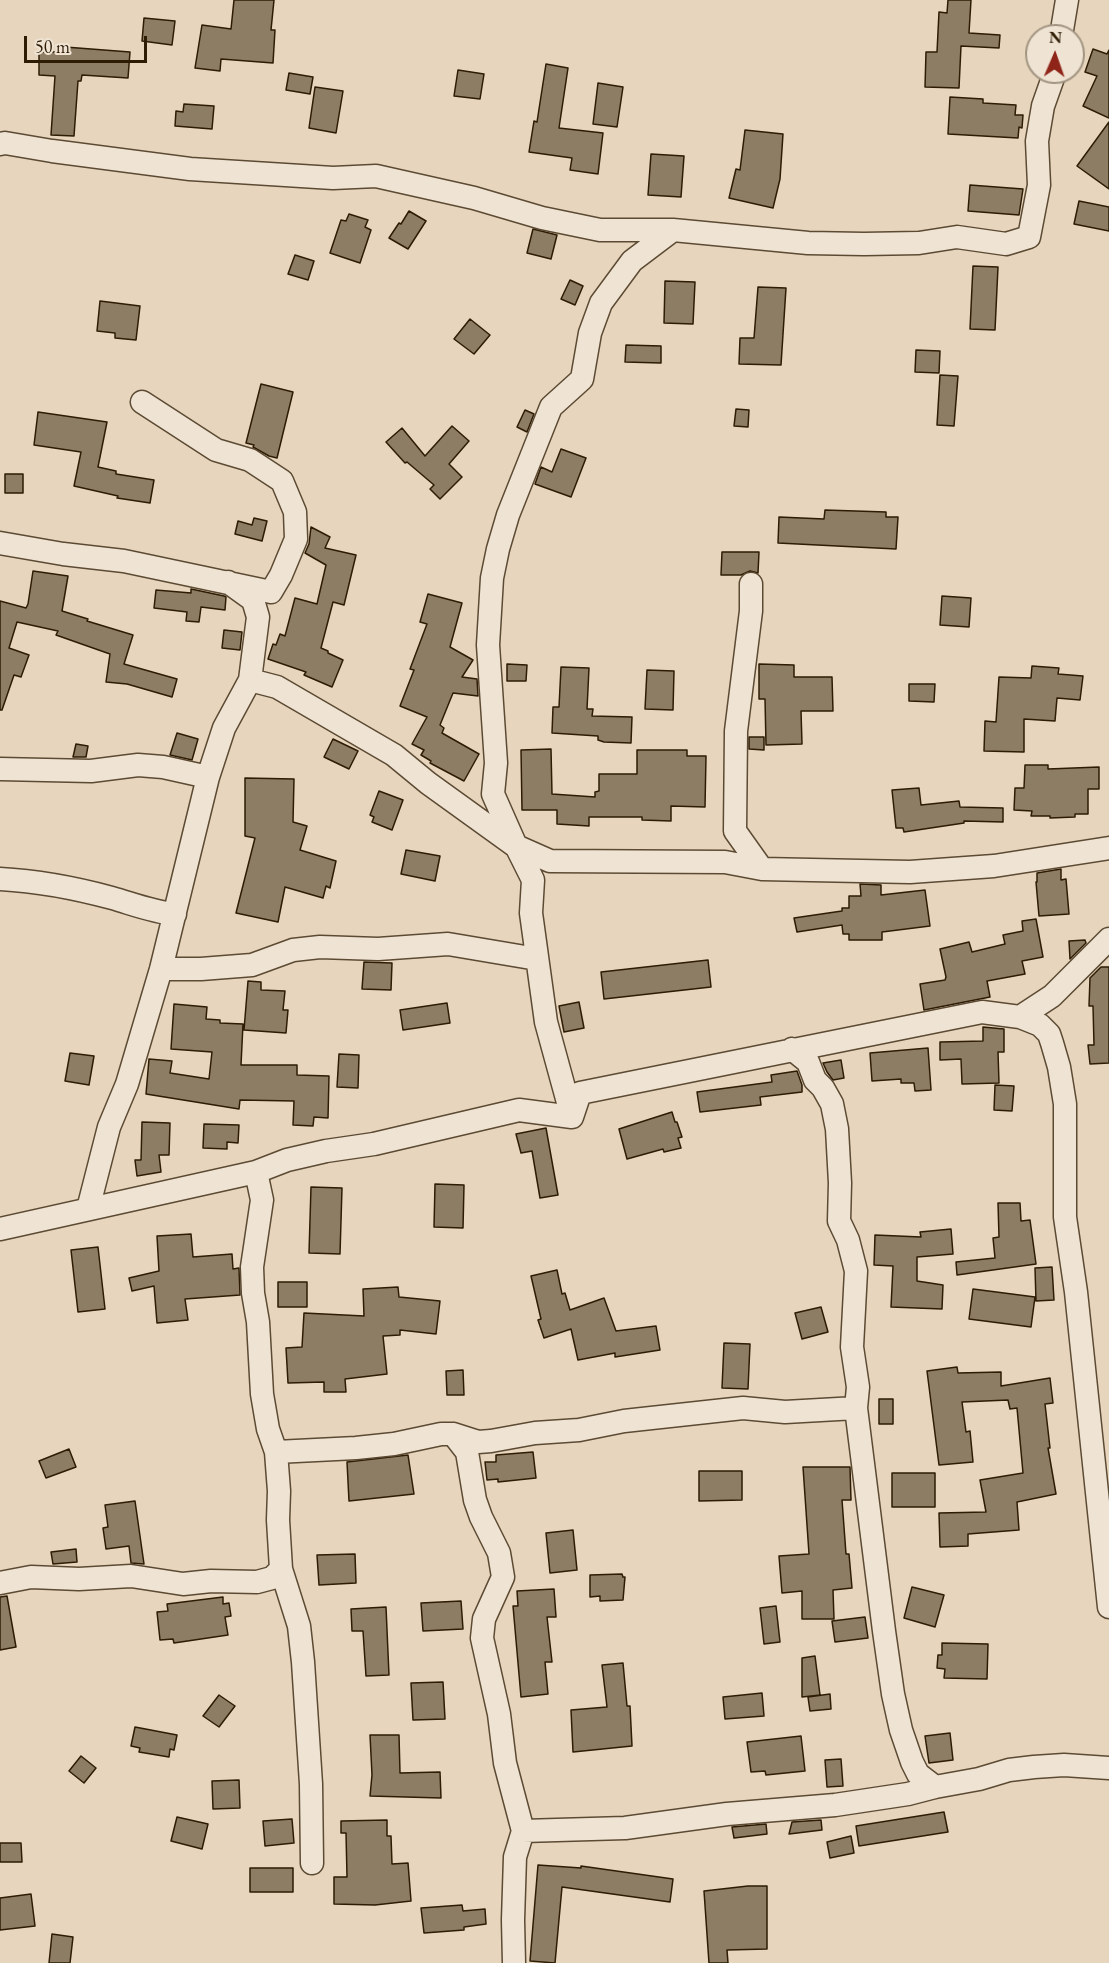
<!DOCTYPE html>
<style>
body{margin:0}
#map{position:relative;width:1109px;height:1963px;overflow:hidden;background:#e7d6bd;font-family:"EB Garamond",serif}
canvas{display:block}
.north{position:absolute;left:1025px;top:24px;width:60px;height:60px;box-sizing:border-box;background:#efe4d4;border:2px solid #a29481;border-radius:50%;rotate:2deg;font-size:16px;font-weight:700;line-height:24px;text-align:center;color:#2e1c05}
.north::after{content:'';display:block;margin:auto;width:21px;height:27px;background:#8f2418;clip-path:polygon(50% 0,100% 100%,50% 72%,0 100%)}
.scale{position:absolute;left:24px;top:36px;width:123px;height:27px;box-sizing:border-box;border:3px solid #2e1c05;border-top:0;padding-left:8px;font-size:18px;line-height:21px;white-space:nowrap;color:#2e1c05;-webkit-text-stroke:4px #efe4d4;paint-order:stroke}
</style>
<div id="map">
<canvas width="1109" height="1963"></canvas>
<div class="north">N</div>
<div class="scale">50 m</div>
</div>
<script>
const c = document.querySelector('canvas').getContext('2d');
c.lineJoin = 'round';
function fillPath(path, color) {
  c.fillStyle = color;
  c.fill(path, 'evenodd');
}
function stroke(path, color, width, dash) {
  c.strokeStyle = color;
  c.lineWidth = width;
  c.lineCap = dash ? 'butt' : 'round';
  c.setLineDash(dash || []);
  c.stroke(path);
}
const building = new Path2D(`
 M234,0H274L271,30H275L273,63L221,59L220,71L195,68L202,25L231,29Z
 M948,0H971L969,33L1000,35L999,48L961,46L959,88L925,87L926,52H937L939,12L947,13Z
 M144,18L175,21L172,45L142,41Z
 M65,47L130,52L128,78L82,75L81,81H78L74,136L51,135L55,76L39,75V52H65Z
 M1093,49L1107,54L1109,50V118L1083,106L1097,76L1085,72Z
 M546,64L568,68L559,128L603,133L598,174L570,170L572,158L529,152L534,121L537,122Z
 M458,70L484,74L480,99L454,96Z
 M289,73L313,77L310,94L286,90Z
 M598,83L623,87L617,127L593,124Z
 M315,87L343,91L336,133L309,128Z
 M950,97L983,99V103L1016,105L1015,115H1023L1022,128L1019,127L1018,138L948,134Z
 M184,104L214,106L212,129L175,126L176,111L183,112Z
 M1109,122V189L1077,166Z
 M745,130L783,134L780,179L773,208L729,198L736,169L740,170Z
 M651,154L684,156L681,197L648,195Z
 M970,185L1023,189L1019,215L968,211Z
 M1079,201L1109,207V231L1074,224Z
 M409,211L426,221L408,249L389,238L399,223L401,224Z
 M349,214L368,220L365,227L371,230L360,263L330,253L341,220L346,221Z
 M533,229L557,235L551,259L527,253Z
 M295,255L314,261L308,280L288,274Z
 M973,266L998,267L995,330L970,329Z
 M570,280L583,286L575,305L561,299Z
 M665,281L695,282L693,324L664,323Z
 M758,287L786,288L781,365L739,364L740,338H754Z
 M100,301L140,306L136,340L115,338V333L97,331Z
 M470,319L490,335L474,354L454,339Z
 M626,345L661,346V363L625,362Z
 M916,350L940,351L939,373L915,372Z
 M940,375L958,376L954,426L937,425Z
 M261,384L293,392L277,458L269,456L253,447L254,445L246,443Z
 M736,409L749,410L748,427L734,426Z
 M525,410L534,414L527,432L517,427Z
 M38,412L107,422L98,467L116,471V474L154,480L150,503L117,498L118,496L74,486L81,452L34,445Z
 M452,426L469,441L449,464L462,477L440,499L430,489L434,485L407,462L405,463L386,442L402,428L425,456Z
 M561,449L586,458L571,497L535,484L541,467L552,472Z
 M5,474H23V493H5Z
 M825,510L886,512V517H898L896,549L778,543L779,517L824,519Z
 M254,518L267,521L262,541L235,534L238,521L252,525Z
 M311,527L330,537L325,548L356,555L344,605L333,602L321,648L328,651V653L343,660L332,687L304,675L306,672L268,659L273,644L276,645L280,634L285,636L295,598L317,604L326,565L305,553L309,544Z
 M722,552H759L758,573L750,571L741,575H721Z
 M33,571L68,576L62,611L88,619L87,621L133,635L124,664L177,679L172,697L127,684L106,682L110,654L56,635L58,631L17,622L9,648L29,655L21,677L14,675L2,710H0V601L26,608L28,604Z
 M191,589L224,596L226,597L225,610L201,607L199,622L186,621L187,612L154,608L156,590L191,593Z
 M428,594L462,603L450,647L473,660L462,677L477,679L478,696L453,693L440,725L444,728L442,733L479,754L464,781L430,763L431,761L421,755L424,750L412,744L427,717L400,706L414,670L410,669L427,624L420,622Z
 M942,596L971,598L969,627L940,625Z
 M224,630L242,632L240,650L222,648Z
 M507,664L527,665L526,681H507Z
 M759,664L794,665V677H832L833,711H801L802,744L766,745L765,699H759Z
 M1032,666L1059,668L1058,674L1083,676L1080,700L1057,698L1055,721L1024,719V752L984,751L985,721L996,722L999,677L1031,678Z
 M561,667L589,668L587,709H593L592,716L632,717L631,743L604,742L598,740V736L552,733L553,707H559Z
 M647,670L674,671L673,710L645,709Z
 M909,684H935L934,702L909,701Z
 M177,733L198,739L192,760L170,755Z
 M749,737H764V750L749,749Z
 M333,739L358,751L349,769L324,757Z
 M76,744L88,746L86,757H73Z
 M551,749L552,794L595,797V792L599,791V774H637V750H687V756H706L705,807L671,806V821L642,820V817H589V826L557,824V810H522L521,750Z
 M1025,765H1048V769L1099,767V789H1088V814H1075V817L1050,818V816H1031L1032,811L1014,810L1015,788H1024Z
 M245,778L294,779L293,822L307,826L300,850L336,861L330,888L326,886L323,898L285,887L278,922L236,913L255,838L245,836Z
 M919,788L921,805L959,801L960,807L1003,808V822L964,821V823L904,832L903,828H896L892,790Z
 M379,791L403,800L392,830L372,822L374,817L370,815Z
 M406,850L440,856L435,881L401,874Z
 M1061,869V880L1066,879L1069,914L1039,916L1036,882H1037V873Z
 M860,884L881,885V895L925,890L930,926L882,932V940H849V934H843L842,925L797,932L794,918L842,911V908H849V896H861Z
 M1036,919L1043,957L1022,961L1025,974L987,981L990,997L924,1010L920,984L945,980L946,977L940,949L969,942L972,952L1005,944L1003,935L1023,931L1022,921Z
 M1085,940L1086,943L1070,959L1069,941Z
 M708,960L711,987L604,999L601,972Z
 M364,962L392,963L391,990L362,989Z
 M1101,967H1109V1063L1090,1064L1088,1045H1094L1093,1006H1089L1090,978Z
 M248,981L261,982V990L285,991L283,1010H288L286,1033L244,1030Z
 M579,1002L584,1028L564,1032L559,1006Z
 M447,1003L450,1023L403,1030L400,1010Z
 M174,1004L207,1007L206,1019L220,1020V1023L243,1024L241,1065H297V1075L329,1076L328,1118L314,1117L313,1126L293,1125L294,1101L240,1100L239,1109L146,1094L149,1059L172,1061L170,1073L209,1079L212,1052L171,1049Z
 M983,1027L1004,1029V1052H998L999,1083L962,1084L961,1059L940,1060V1042L983,1041Z
 M928,1048L931,1090L915,1091L914,1083H901V1079L872,1081L870,1053Z
 M70,1053L94,1056L89,1085L65,1081Z
 M339,1054L359,1055L358,1088L337,1087Z
 M841,1060L844,1078L833,1080L827,1072L823,1063Z
 M797,1071L802,1085V1092L760,1097L761,1105L700,1112L697,1092L772,1082L771,1075Z
 M995,1085L1014,1086L1012,1111L994,1110Z
 M672,1112L675,1122H677L682,1137L678,1138L681,1148L664,1152L663,1149L627,1159L619,1129Z
 M142,1122L170,1123L169,1155H159L161,1172L137,1176L135,1160H141Z
 M204,1124L239,1125L238,1143L227,1142V1149L203,1148Z
 M546,1128L558,1195L540,1198L532,1151L521,1153L516,1134Z
 M435,1184L464,1185L463,1228L434,1227Z
 M311,1187L342,1188L340,1254L309,1253Z
 M998,1203H1020L1021,1221L1030,1220L1036,1264L957,1275L956,1262L995,1258L993,1238L999,1237Z
 M951,1229L953,1254L917,1257V1281L943,1285L942,1309L891,1307L893,1266L874,1265L875,1235L921,1237L920,1232Z
 M191,1234L193,1257L232,1254L233,1269L239,1268L240,1295L185,1299L188,1320L157,1323L154,1286L132,1291L129,1278L159,1271L157,1236Z
 M98,1247L105,1309L78,1312L71,1250Z
 M1052,1267L1054,1300L1036,1301L1035,1268Z
 M557,1270L562,1294L565,1293L570,1310L604,1298L616,1331L656,1326L660,1350L615,1357V1353L578,1360L571,1329L544,1338L538,1320L541,1319L531,1276Z
 M278,1282H307V1307H278Z
 M398,1287L399,1297L440,1301L436,1334L400,1330V1335L383,1336L387,1374L345,1379L346,1392H324V1382L288,1383L286,1348L302,1347L304,1313L364,1316L363,1289Z
 M973,1289L1035,1297L1031,1327L969,1319Z
 M821,1307L828,1332L802,1339L795,1313Z
 M724,1343L750,1344L748,1389L722,1388Z
 M957,1367L958,1373L1001,1372V1386L1050,1378L1053,1403L1045,1404L1050,1448H1048L1056,1494L1017,1502L1019,1530L968,1534V1546L940,1547L939,1513L986,1512L980,1480L1023,1473L1017,1408L1010,1409L1008,1400L962,1402L966,1432L970,1431L973,1462L939,1465L927,1371Z
 M463,1370L464,1395H447L446,1371Z
 M879,1399H893V1424H879Z
 M69,1449L76,1467L46,1478L39,1461Z
 M533,1452L536,1478L498,1482V1479L487,1480L485,1462H496V1455Z
 M408,1455L414,1494L349,1501L347,1462Z
 M803,1467H850L851,1500H842L846,1554H849L852,1588L833,1590L834,1619H802V1591L782,1593L779,1556L809,1554Z
 M699,1471H742V1500L699,1501Z
 M892,1473H935V1507H892Z
 M135,1501L144,1564L131,1563L129,1546L106,1549L103,1528L108,1527L105,1505Z
 M573,1530L577,1570L550,1573L546,1533Z
 M76,1549L77,1562L53,1564L51,1552Z
 M355,1554L356,1583L319,1585L317,1555Z
 M622,1574L623,1577H625L623,1600L600,1601V1596L590,1597V1575Z
 M912,1587L944,1595L935,1627L904,1618Z
 M554,1589L556,1617H547L552,1662H545L548,1694L521,1697L513,1606H518L517,1591Z
 M7,1596L16,1647L0,1650V1597Z
 M223,1597V1604L229,1603L231,1616L225,1617L228,1635L174,1643L173,1639L160,1640L157,1612L168,1611L167,1604Z
 M461,1601L463,1629L423,1631L421,1603Z
 M776,1606L780,1642L764,1644L760,1608Z
 M386,1607L389,1675L366,1676L363,1631H352L351,1609Z
 M865,1617L868,1638L835,1642L832,1621Z
 M942,1643L988,1644L987,1679L944,1678L945,1669L937,1668L938,1655H942Z
 M815,1656L820,1695L802,1697V1658Z
 M623,1663L627,1706H630L632,1746L573,1752L571,1710L607,1707L602,1665Z
 M443,1682L445,1719L413,1720L411,1683Z
 M762,1693L764,1716L725,1719L723,1697Z
 M830,1694L831,1709L810,1711L808,1697Z
 M219,1695L235,1706L219,1727L203,1716Z
 M135,1727L177,1735L174,1750L170,1749L169,1757L139,1752L140,1748L131,1746Z
 M950,1733L953,1760L929,1763L925,1736Z
 M370,1735H399L400,1773L440,1772L441,1798L370,1796L372,1775Z
 M801,1736L805,1771L766,1775L765,1771L751,1772L747,1742Z
 M81,1756L96,1768L84,1783L69,1771Z
 M841,1759L843,1786L827,1787L825,1760Z
 M239,1780L240,1808L213,1809L212,1781Z
 M944,1812L948,1832L859,1846L856,1826Z
 M177,1817L208,1824L202,1849L171,1841Z
 M292,1819L294,1843L265,1846L263,1821Z
 M387,1820V1836H391L392,1864L408,1863L411,1901L375,1905L334,1904V1877H347L346,1833H341V1821Z
 M821,1820L822,1830L789,1834L792,1822Z
 M766,1824L767,1834L734,1838L732,1827Z
 M851,1836L854,1853L830,1858L827,1842Z
 M0,1843H21L22,1862H0Z
 M538,1865L581,1868V1866L673,1879L670,1902L562,1887L555,1963L530,1961Z
 M250,1868H293V1892H250Z
 M748,1886H767V1949L727,1950L728,1963H709L704,1891Z
 M31,1894L35,1926L0,1930V1898Z
 M462,1905L463,1911L485,1909L486,1924L464,1927V1930L424,1933L421,1908Z
 M52,1934L73,1937L70,1963H49Z`);
const minor = new Path2D(`
 M1061,36L1067,0
 M0,144L5,143L52,151L190,169L333,178L376,176L474,198L542,218L600,230H673L808,243L864,244L919,243L957,237L1006,244L1029,237L1039,185L1037,141L1043,106L1055,72
 M0,543L63,554L124,561L271,592L281,575L296,539L295,512L282,481L250,460L216,450L142,402
 M751,584V611L736,731L735,831L762,869
 M250,680L277,687L394,755L428,783L514,845
 M0,769L91,771L138,765L163,767L208,777
 M516,846L493,794L496,763L488,645L492,578L498,549L508,515L551,407L582,379L590,333L601,303L632,261L673,230
 M0,879C38,881 75,888 112,898C133,904 153,912 175,914
 M161,969H201L252,965L293,950L320,947L378,949L448,944L537,959
 M1020,1017L1052,996L1109,939
 M792,1049L808,1062L815,1080L823,1088L832,1104L837,1129L840,1183L839,1221L848,1240L856,1271L852,1347L858,1387L856,1408L884,1631L893,1694L901,1730L912,1762L918,1774L935,1787
 M572,1117L546,1022L531,913L533,880L516,846L550,861L725,862L762,869L910,872L994,866L1109,848
 M256,1172L262,1200L252,1267L253,1293L258,1322L262,1394L268,1429L276,1452L279,1491L278,1520L281,1569L299,1626L303,1662L311,1784L312,1863
 M88,1209L109,1127L127,1084L161,969L208,777L224,728L250,680L258,617L253,600L228,582
 M0,1229L256,1172L287,1160L326,1151L374,1144L519,1110L572,1117L580,1093L982,1012L1020,1017L1040,1025L1049,1034L1052,1043L1059,1067L1065,1104V1217L1076,1292L1109,1607
 M453,1434L467,1452L475,1500L481,1517L499,1553L503,1577L484,1619L482,1638L499,1714L505,1763L523,1831L515,1857L513,1920L514,1963
 M276,1452L356,1448L394,1444L441,1434H453L478,1442L491,1441L535,1433L579,1430L624,1421L743,1408L785,1412L856,1408
 M0,1583L31,1577L79,1579L131,1576L183,1584L211,1581L257,1582L272,1578L281,1569
 M523,1831L625,1828L727,1814L835,1805L908,1794L935,1787L979,1779L1009,1770L1034,1767L1064,1765L1109,1768`);
fillPath(building, '#8e7d65');
stroke(building, '#2e1c05', 1.5);
stroke(minor, '#5c4a33', 25);
stroke(minor, '#efe4d4', 22);
</script>
